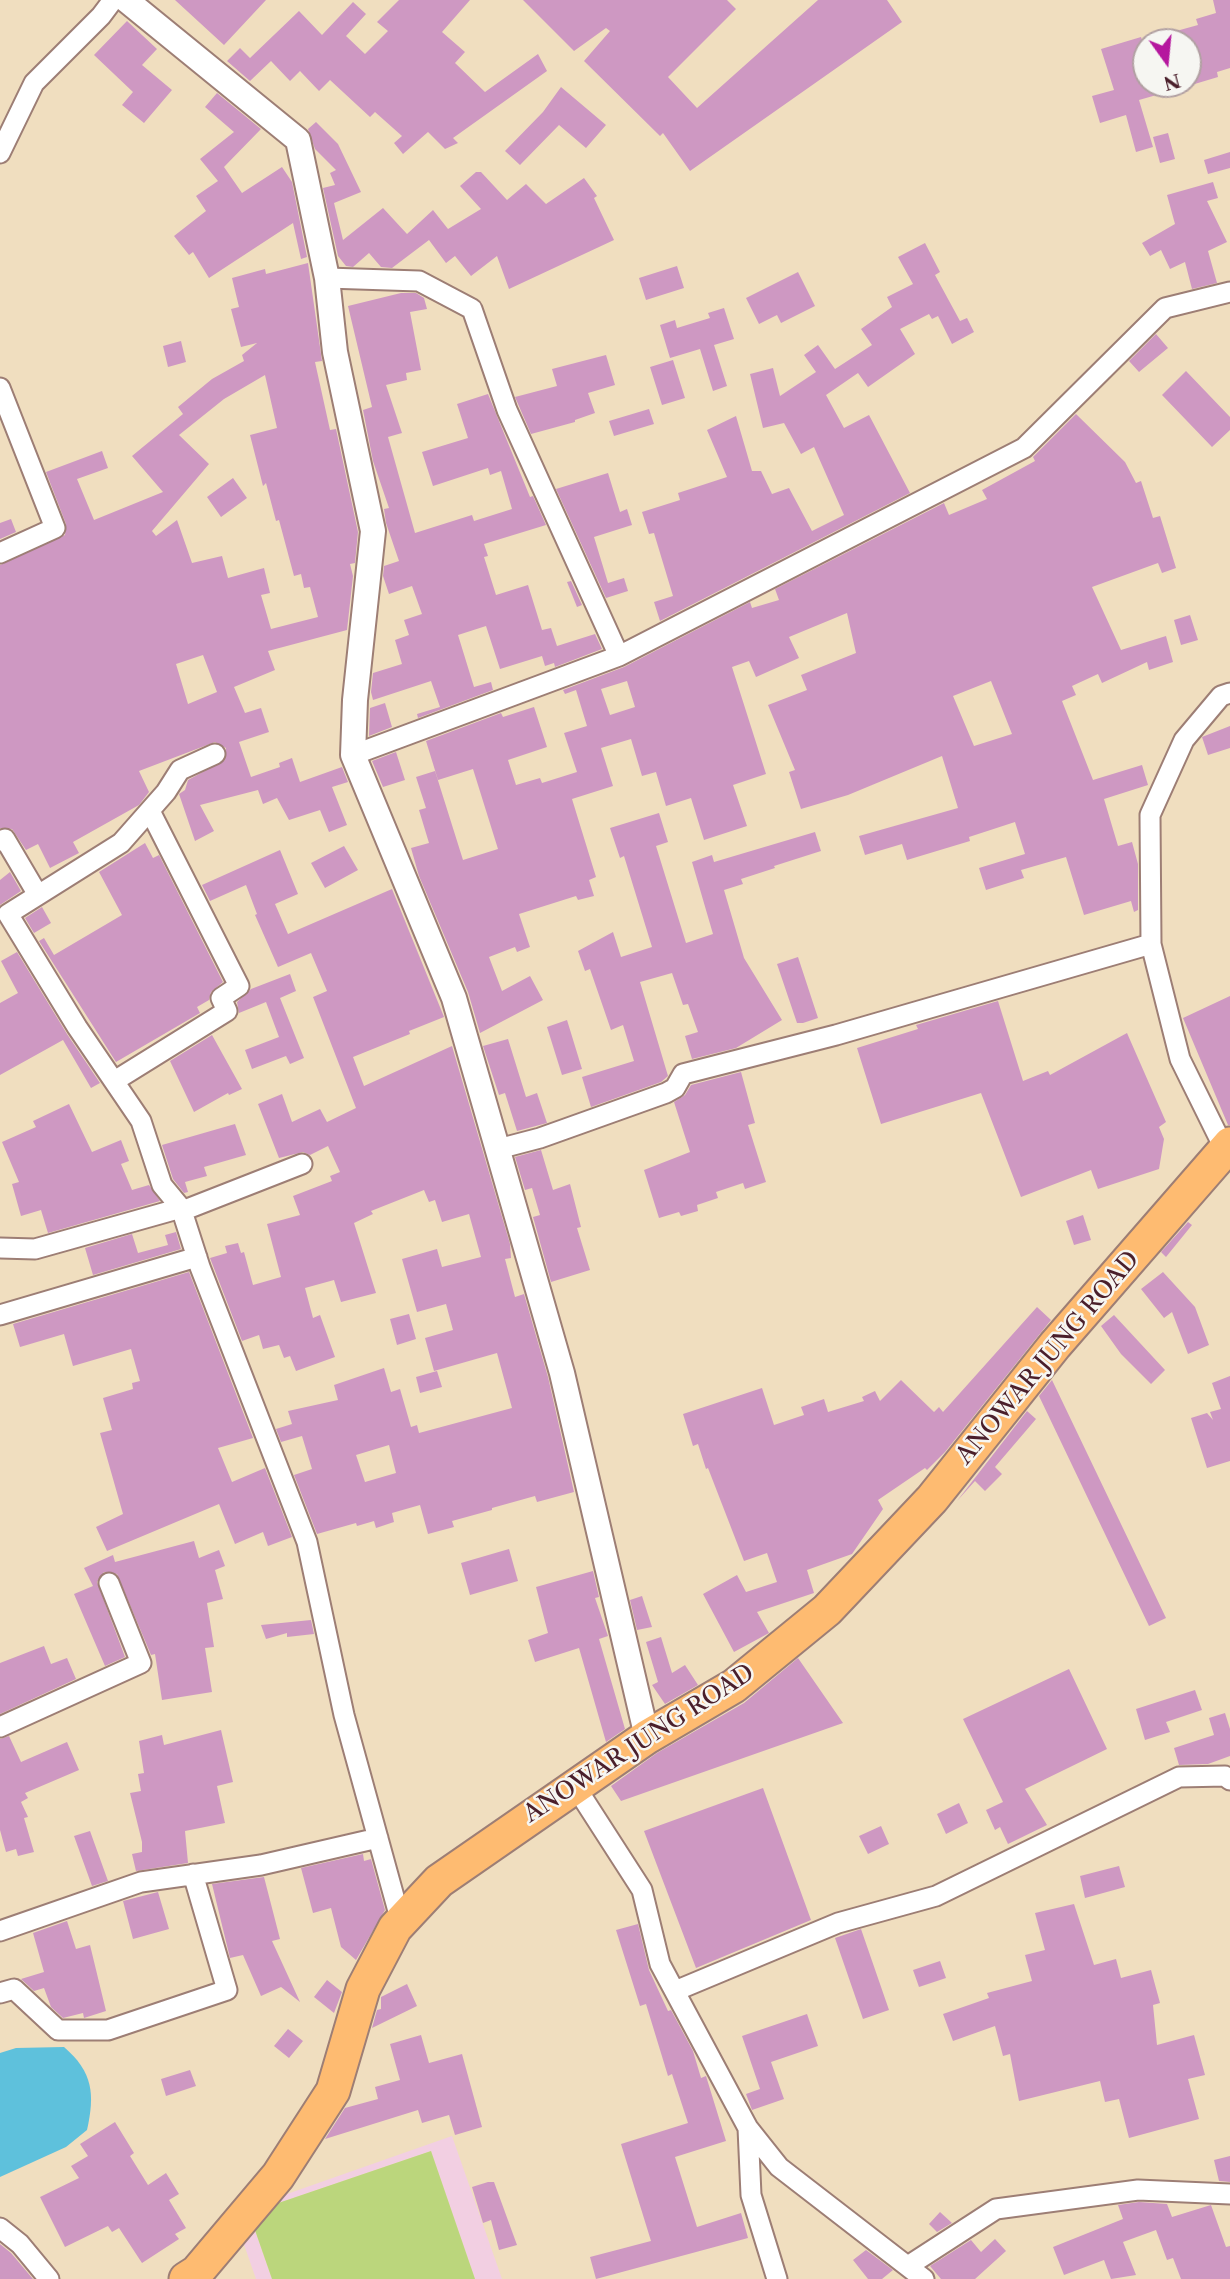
<!DOCTYPE html>
<style>
body{margin:0}
#map{position:relative;width:1230px;height:2279px;overflow:hidden;background:#f0debf;font-family:"Libre Caslon Text",serif}
canvas{display:block}
.north{position:absolute;left:1132px;top:28px;width:70px;height:70px;box-sizing:border-box;background:#f6f6f2;border:2px solid #b1a0a2;border-radius:50%;rotate:165deg;font-size:19px;font-weight:700;line-height:28px;text-align:center;color:#4a1f2b}
.north::after{content:'';display:block;margin:auto;width:24px;height:32px;background:#b5179e;clip-path:polygon(50% 0,100% 100%,50% 72%,0 100%)}
</style>
<div id="map">
<canvas width="1230" height="2279"></canvas>
<div class="north">N</div>
</div>
<script>
const c = document.querySelector('canvas').getContext('2d');
c.lineJoin = 'round';
function fillPath(path, color) {
  c.fillStyle = color;
  c.fill(path, 'evenodd');
}
function stroke(path, color, width, dash) {
  c.strokeStyle = color;
  c.lineWidth = width;
  c.lineCap = dash ? 'butt' : 'round';
  c.setLineDash(dash || []);
  c.stroke(path);
}
function label(font, color, halo, rows, align = 'center') {
  c.font = font + ' "Libre Caslon Text",serif';
  c.lineWidth = 5;
  c.setLineDash([]);
  c.textBaseline = 'middle';
  c.strokeStyle = halo;
  c.fillStyle = color;
  for (const [text, x, y, turn = 0] of rows) {
    c.save();
    c.translate(x, y);
    c.rotate((+turn || 0) * Math.PI / 180);
    c.textAlign = isNaN(turn) ? turn : align;
    if (halo) c.strokeText(text, 0, 0);
    c.fillText(text, 0, 0);
    c.restore();
  }
}
const built = new Path2D(`
 M452,2136L502,2279H475L431,2151L249,2213L272,2279H256L233,2213Z`);
const green = new Path2D(`
 M431,2151L475,2279H272L249,2213Z`);
const water = new Path2D(`
 M64,2047C93,2072 95,2094 87,2130L66,2147L0,2177V2053L16,2048Z`);
const building = new Path2D(`
 M175,0H266L224,45Z
 M399,0H470L442,32L465,52L455,63L485,92L538,54L547,71L453,138L458,143L445,149L428,132L403,154L394,143L402,136L375,112L370,117L330,80L319,91L300,71L290,81L271,61L250,81L227,61L240,48L250,58L299,11L322,35L353,2L366,14L346,36L365,54L388,31L377,22Z
 M523,0H727L736,9L668,77L697,108L818,0H887L902,22L690,171L663,133L660,136L584,61L610,31L606,28L574,51Z
 M1213,0H1230V68L1217,72L1218,77L1188,86V42H1152L1151,38L1198,25L1196,19L1216,13Z
 M127,21L157,49L142,65L172,90L144,123L122,105L133,92L94,55Z
 M1141,37L1146,53V84H1180L1181,88L1139,100L1153,147L1136,152L1126,115L1100,123L1092,96L1114,90L1101,49Z
 M561,87L606,125L586,148L559,125L520,165L505,151L543,112Z
 M217,93L261,129L224,167L242,193L282,167L292,182L307,257L301,259L293,223L209,278L193,252L189,255L174,236L206,211L196,196L218,181L200,159L234,132L205,107Z
 M316,122L338,144L361,192L334,203L343,240L383,208L407,234L433,210L448,229L481,209L460,186L476,172H481L507,200L526,184L546,204L584,178L597,196L594,198L614,240L509,289L497,256L471,276L455,256L446,263L429,240L392,268L381,267L369,253L353,267L346,266L338,256L323,188L335,185L330,173L336,170L315,149L308,129Z
 M1168,133L1175,159L1160,163L1153,137Z
 M1230,152V168L1208,174L1204,160Z
 M1213,182L1218,198L1207,201L1227,242L1208,251L1217,283L1192,289L1185,262L1170,269L1161,250L1150,256L1142,243L1175,224L1167,195Z
 M925,243L940,272L935,275L960,321L967,318L974,332L952,344L938,316L932,319L929,314L900,329L915,354L868,387L858,373L826,395L844,428L869,415L910,493L660,621L654,602L673,596L654,533L649,534L642,512L680,500L678,493L727,477L707,430L736,416L752,471H761L772,494L789,488L812,531L844,515L814,447L801,454L784,423L763,428L750,374L773,368L780,396L816,372L804,355L818,345L835,369L872,345L861,329L892,307L887,297L913,284L898,257Z
 M308,263L322,361L315,362L330,430L336,429L358,532L355,563L350,564L353,576L347,630L268,651L275,670L234,687L245,713L261,708L269,732L239,742L251,777L280,767L279,763L292,758L300,782L342,767L348,782L332,787L347,825L329,832L320,810L289,820L277,798L263,804L258,790L200,805L214,831L195,841L179,794L185,790L188,780L225,760L226,748L215,742L139,771L149,792L139,805L73,842L79,853L50,868L38,844L26,850L12,829L0,828V565L65,535L66,524L46,472L102,451L108,468L77,479L94,520L163,492L132,456L183,414L178,407L212,379L244,361L242,355L257,343L241,347L231,309L239,307L232,278L265,269L266,274ZM265,375L277,428L250,435L263,486L266,483L276,521L279,520L294,576L301,574L304,588L310,587L318,617L271,629L261,595L270,593L264,568L228,578L222,556L192,563L177,520L156,536L152,531L209,464L179,435L224,399ZM203,655L217,692L188,704L176,664Z
 M677,266L684,288L646,300L639,278Z
 M798,272L815,306L781,323L777,315L759,324L746,298Z
 M401,293H416L424,298L427,309L410,312L421,370L406,373L407,380L386,385L402,433L388,437L415,533L472,515L474,521L512,509L501,471L490,475L488,468L433,486L422,452L468,438L457,404L488,394L530,497L533,496L546,525L484,544L488,556L484,557L496,595L528,585L542,630L551,628L557,646L595,634L602,649L555,667L554,663L545,666L542,656L500,669L486,626L458,635L474,687L491,682L493,690L418,718L417,714L440,707L431,681L373,700L371,692L373,673L402,664L395,640L409,635L404,620L422,614L412,586L389,594L383,576L384,566L399,561L386,523L384,509L389,508L373,461L363,410L372,407L348,306Z
 M724,308L734,339L714,345L727,386L713,391L700,349L670,358L660,325L675,320L677,328L710,318L708,313Z
 M1156,334L1168,348L1139,372L1129,361Z
 M181,341L186,362L168,367L163,346Z
 M606,355L615,385L588,393L595,413L575,420V422L531,434L515,397L557,386L552,369Z
 M673,360L685,398L662,405L650,367Z
 M1186,371L1230,417V430L1212,447L1162,395Z
 M649,409L654,424L614,436L609,421Z
 M1076,414L1125,462L1136,483L1141,481L1153,518L1160,516L1176,568L1162,573L1158,563L1092,587L1121,650L1166,636L1173,662L1149,670L1147,662L1102,683L1098,674L1072,686L1076,695L1062,701L1093,780L1142,765L1148,785L1104,799L1118,846L1132,842L1138,864V910L1134,912L1131,901L1084,915L1066,857L1021,870L1024,878L986,890L979,868L1025,854L1015,822L969,837L970,841L907,860L902,844L865,855L859,836L958,808L942,756L848,795L801,809L789,772L795,770L768,705L807,690L801,675L856,653L847,613L789,637L799,658L756,677L749,661L732,667L766,774L733,785L747,826L704,840L691,798L666,806L656,772L642,776L631,739L601,748L613,786L572,799L596,877L589,880L594,896L578,900L576,896L519,914L530,947L517,952L515,947L489,957L502,991L530,976L543,1000L480,1033L468,992L419,876L411,848L429,843L419,810L426,808L416,777L435,771L463,860L498,849L473,769L438,780L426,741L501,713L503,717L534,707L547,747L508,760L516,785L540,778L542,783L577,772L564,733L587,726L576,690L565,694L563,690L624,667L750,602L752,608L779,600L775,589L944,503L949,515L987,499L982,490L1035,461L1033,457ZM627,681L635,707L610,715L601,689ZM991,681L1012,734L974,746L953,696Z
 M608,473L620,512L627,509L632,525L594,537L608,583L624,578L628,591L606,598L556,489Z
 M233,478L247,498L221,517L207,497Z
 M11,519L16,532L0,539V523Z
 M571,581L582,605L577,607L567,582Z
 M1190,615L1198,640L1181,645L1174,620Z
 M385,703L392,727L369,736L370,708Z
 M1230,726V748L1208,755L1202,737Z
 M396,752L405,780L383,787L372,761Z
 M659,813L668,842L656,846L686,943L713,934L692,862L712,855L714,862L815,832L821,851L774,866L775,868L741,879L743,884L724,890L744,958L782,1020L736,1048L692,1059L685,1036L698,1032L688,1004L683,1005L672,973L640,982L668,1076L661,1082L591,1107L582,1077L634,1061L623,1025L611,1030L590,969L585,971L578,951L613,932L621,957L652,947L624,856L620,858L610,828Z
 M145,843L153,858L159,855L223,982L211,992L209,1000L197,1007L200,1013L116,1062L39,941L44,938L54,955L122,915L99,872Z
 M344,846L358,870L325,888L311,863Z
 M280,850L298,894L275,904L288,934L392,889L444,1017L409,1031L410,1034L353,1057L364,1086L452,1046L510,1244L511,1258L505,1259L515,1297L524,1294L548,1377L574,1492L537,1502L535,1496L492,1508V1510L452,1521L454,1527L428,1534L420,1505L392,1513L394,1522L376,1528L374,1521L357,1526L356,1523L317,1534L294,1475L312,1469L302,1436L281,1442L276,1429L292,1424L288,1411L338,1400L334,1385L384,1368L391,1392L400,1389L411,1427L417,1425L419,1433L512,1408L497,1353L434,1371L425,1338L453,1330L446,1304L417,1312L402,1259L437,1249L442,1267L481,1257L469,1214L442,1222L435,1200L429,1202L424,1190L371,1211L373,1214L354,1223L376,1293L341,1302L334,1280L305,1288L313,1318L320,1315L335,1357L296,1371L290,1356L284,1358L279,1345L263,1349L259,1335L242,1341L210,1258L227,1253L225,1246L238,1243L241,1253L244,1252L253,1285L281,1277L267,1224L300,1215L293,1196L332,1181L330,1176L340,1172L328,1146L310,1155L303,1152L279,1158L258,1104L282,1094L292,1122L320,1109L327,1122L356,1108L313,997L327,991L311,953L278,967L255,915L257,914L246,885L210,901L202,885ZM389,1445L396,1473L365,1482L356,1455Z
 M10,872L21,891L0,905V880Z
 M42,907L51,923L34,933L25,918Z
 M17,952L67,1034L100,1083L91,1088L63,1040L0,1075V1003L18,993L1,961Z
 M798,957L818,1018L803,1023H797L777,964Z
 M290,974L296,991L280,998L304,1058L290,1064L286,1056L252,1069L245,1050L279,1037L266,1002L239,1013L237,1002L251,989Z
 M1230,996V1125H1228L1183,1018Z
 M998,1001L1023,1081L1048,1071L1050,1075L1127,1033L1166,1122L1159,1127L1164,1139L1159,1169L1098,1189L1091,1170L1021,1197L981,1093L881,1124L857,1048L918,1029L916,1025Z
 M567,1020L582,1069L562,1075L547,1027Z
 M212,1035L242,1089L229,1095L228,1093L194,1112L170,1061Z
 M508,1039L526,1097L537,1093L547,1123L517,1131L505,1093L499,1095L483,1046Z
 M741,1072L755,1123L748,1125L766,1182L745,1189L743,1183L716,1192L718,1198L697,1205L698,1211L681,1216L679,1212L659,1218L644,1170L690,1152L674,1102L685,1095L691,1085Z
 M69,1104L92,1152L121,1140L129,1161L121,1164L132,1190L149,1185L160,1201L48,1233L41,1210L21,1216L12,1184L19,1182L2,1142L36,1127L33,1121Z
 M235,1124L246,1155L204,1167L207,1176L185,1182L188,1192L184,1193L173,1179L162,1145Z
 M541,1150L553,1190L570,1184L581,1227L577,1228L590,1270L551,1282L533,1217L540,1215L532,1188L525,1190L515,1157Z
 M1083,1215L1091,1240L1074,1245L1066,1221Z
 M1188,1222L1192,1225L1166,1257L1161,1252Z
 M176,1232L181,1249L93,1275L85,1248L132,1234L138,1253L168,1245L165,1235Z
 M189,1272L253,1438L218,1448L232,1482L265,1468L292,1537L268,1546L263,1532L235,1544L219,1504L107,1551L96,1527L123,1514L100,1433L112,1430L103,1398L133,1389L132,1383L140,1381L131,1349L73,1366L64,1334L20,1347L13,1324Z
 M1163,1272L1195,1307L1209,1345L1188,1354L1172,1312L1164,1318L1141,1289Z
 M1037,1307L1051,1320L945,1452L927,1470L925,1468L878,1500L883,1509L852,1554L807,1570L814,1593L757,1612L769,1633L734,1652L703,1594L737,1575L746,1592L777,1582L767,1553L744,1561L708,1468L706,1469L698,1444L693,1446L683,1414L762,1388L774,1425L804,1415L801,1407L824,1399L828,1412L864,1401L862,1397L875,1391L880,1401L901,1380L934,1412L939,1407L943,1412Z
 M409,1314L416,1339L397,1345L390,1319Z
 M1114,1315L1165,1370L1151,1384L1121,1354L1101,1326Z
 M437,1371L442,1387L420,1393L416,1377Z
 M1230,1376V1461L1207,1468L1191,1418L1207,1413L1213,1420L1210,1412L1221,1409L1212,1383Z
 M1052,1380L1166,1618L1149,1626L1039,1396Z
 M1027,1411L1036,1419L995,1467L1002,1474L985,1491L975,1481L957,1501Z
 M194,1541L199,1558L219,1550L225,1566L215,1570L223,1599L207,1603L214,1647L205,1648L212,1692L162,1700L155,1654L151,1655L117,1574L104,1572L97,1582L125,1657L105,1666L74,1594L93,1586L84,1568L113,1555L115,1562Z
 M509,1549L518,1581L470,1595L461,1563Z
 M593,1571L599,1597L595,1598L608,1636L599,1639L625,1729L606,1742L579,1648L535,1662L528,1640L548,1633L536,1587Z
 M642,1596L652,1627L637,1630L630,1600Z
 M311,1620L314,1634L287,1637V1633L266,1639L261,1625Z
 M661,1637L672,1673L685,1665L698,1685L665,1704L652,1685L658,1682L646,1642Z
 M44,1646L51,1664L67,1658L76,1679L0,1714V1663Z
 M798,1658L843,1723L621,1801L611,1786L657,1753L744,1703Z
 M1069,1669L1107,1749L1025,1789L1047,1825L1008,1844L1000,1827L995,1830L986,1810L1003,1802L963,1719Z
 M1195,1690L1202,1710L1166,1722L1170,1732L1145,1740L1136,1709Z
 M1225,1713L1230,1729V1756L1208,1764L1179,1765L1174,1748L1214,1735L1209,1718Z
 M221,1730L233,1782L217,1786L225,1823L185,1831L188,1863L136,1871L132,1854L142,1852V1842L130,1793L141,1791L138,1774L144,1773L139,1741L162,1735L164,1745Z
 M9,1736L21,1762L67,1742L79,1770L25,1793L28,1798L21,1802L28,1817L24,1818L34,1852L18,1856L16,1849L6,1852L0,1830V1739Z
 M763,1788L811,1920L696,1968L644,1831Z
 M959,1803L968,1823L946,1834L937,1814Z
 M881,1826L889,1844L868,1854L859,1836Z
 M90,1831L108,1881L92,1886L74,1836Z
 M363,1854L364,1861L371,1859L385,1910L356,1960L341,1947L331,1908L313,1913L301,1868Z
 M1119,1866L1125,1887L1085,1898L1080,1876Z
 M264,1877L280,1939L272,1941L300,2002L281,1987L261,1996L243,1955L230,1958L212,1884Z
 M158,1892L169,1929L133,1939L123,1901Z
 M1074,1904L1094,1965L1116,1959L1121,1978L1151,1970L1160,2003L1153,2005L1157,2045L1194,2035L1205,2075L1188,2079L1199,2119L1129,2138L1119,2099L1105,2102L1100,2081L1019,2101L1010,2054L1003,2056L995,2026L953,2041L943,2014L989,1998L987,1993L1032,1981L1025,1955L1045,1950L1035,1913Z
 M67,1921L76,1949L90,1945L106,2011L84,2018L83,2013L63,2018L51,2007L44,1988L34,1991L21,1979L44,1972L33,1933Z
 M638,1924L649,1970L668,2011L671,2010L693,2051L701,2078L706,2076L726,2141L675,2157L697,2227L741,2213L748,2238L596,2279L590,2257L651,2241L621,2144L688,2123L672,2074L668,2076L646,2004L640,2006L616,1930Z
 M861,1929L889,2010L863,2019L835,1938Z
 M940,1961L946,1978L919,1987L913,1970Z
 M327,1980L342,1992L334,2013L314,1997Z
 M407,1984L417,2006L372,2028L377,2010L381,2009V1997Z
 M807,2014L818,2046L771,2062L784,2099L752,2110L746,2094L760,2089L742,2036Z
 M288,2029L303,2041L289,2058L274,2046Z
 M421,2035L429,2063L462,2054L482,2127L455,2135L449,2115L422,2123L418,2110L325,2139L345,2108L378,2099L375,2087L400,2080L390,2044Z
 M190,2070L196,2086L166,2096L161,2079Z
 M115,2122L134,2153L130,2156L148,2185L166,2173L179,2194L169,2200L186,2228L175,2234L179,2239L142,2263L119,2228L112,2232L108,2226L65,2247L40,2197L79,2178L71,2166L88,2156L80,2144Z
 M1230,2156V2182L1219,2181L1214,2160Z
 M488,2182H494L517,2245L499,2250L491,2220L483,2223L472,2187Z
 M1139,2202L1167,2204L1172,2217L1211,2205L1226,2247L1230,2246V2279H1181L1173,2258L1167,2260L1156,2230L1123,2242L1136,2275L1111,2279L1104,2260L1064,2275L1053,2247L1123,2219L1118,2205Z
 M940,2212L952,2223L937,2232L929,2224Z
 M995,2239L1006,2251L975,2279H941L930,2266L971,2240L981,2252Z
 M0,2244L11,2253L33,2279H0Z
 M866,2250L893,2270L882,2279H868L853,2260Z`);
const minor = new Path2D(`
 M0,153L34,83L101,16L113,0
 M327,278L419,281L472,309L507,410L619,656
 M0,388L55,528L0,553
 M215,754L180,770L166,792L121,843L8,914L77,1027L141,1121L162,1185L181,1208L200,1267L307,1542L344,1715L401,1922
 M353,755L619,656L1024,448L1165,308L1230,292
 M0,841L5,839L38,895
 M116,1080L227,1011L221,998L239,986L150,811
 M498,1149L540,1138L666,1093L675,1088L683,1074L836,1035L1151,944
 M1225,1150L1180,1059L1151,944L1150,815L1184,740L1221,696L1230,693
 M182,1211L302,1164
 M0,1248L35,1249L181,1208
 M0,1315L197,1257
 M0,1727L141,1663L109,1583
 M575,1786L642,1890L660,1964L748,2128L779,2167L924,2279
 M0,1931L141,1882L261,1865L378,1838
 M675,1991L838,1923L936,1896L1179,1777L1225,1776L1230,1780
 M0,1993L14,1989L58,2030H108L227,1990L193,1874
 M748,2128L751,2195L777,2279
 M0,2228L20,2244L49,2279
 M908,2266L996,2209L1138,2190L1230,2194`);
const tertiary = new Path2D(`
 M126,0L298,140L327,278L335,352L373,531L355,700L353,755L454,998L562,1373L647,1737`);
const trunk = new Path2D(`
 M186,2279L197,2272L278,2176L333,2091L363,1989L395,1928L439,1881L647,1737L734,1686L827,1610L932,1499L1055,1345L1230,1144`);
const streetNames = [
 ["ANOWAR JUNG ROAD",1048,1358,-50],
 ["ANOWAR JUNG ROAD",639,1744,-33]
];
fillPath(built, '#f2cfe2');
fillPath(green, '#bbd67c');
fillPath(water, '#5ec1dc');
fillPath(building, '#ce98c2');
stroke(minor, '#9d7e75', 23);
stroke(tertiary, '#9d7e75', 28);
stroke(trunk, '#9d7e75', 37);
stroke(minor, '#fff', 19);
stroke(tertiary, '#fff', 24);
stroke(trunk, '#febb71', 33);
label('24px', '#4a1f2b', '#f6f6f2', streetNames);
</script>
